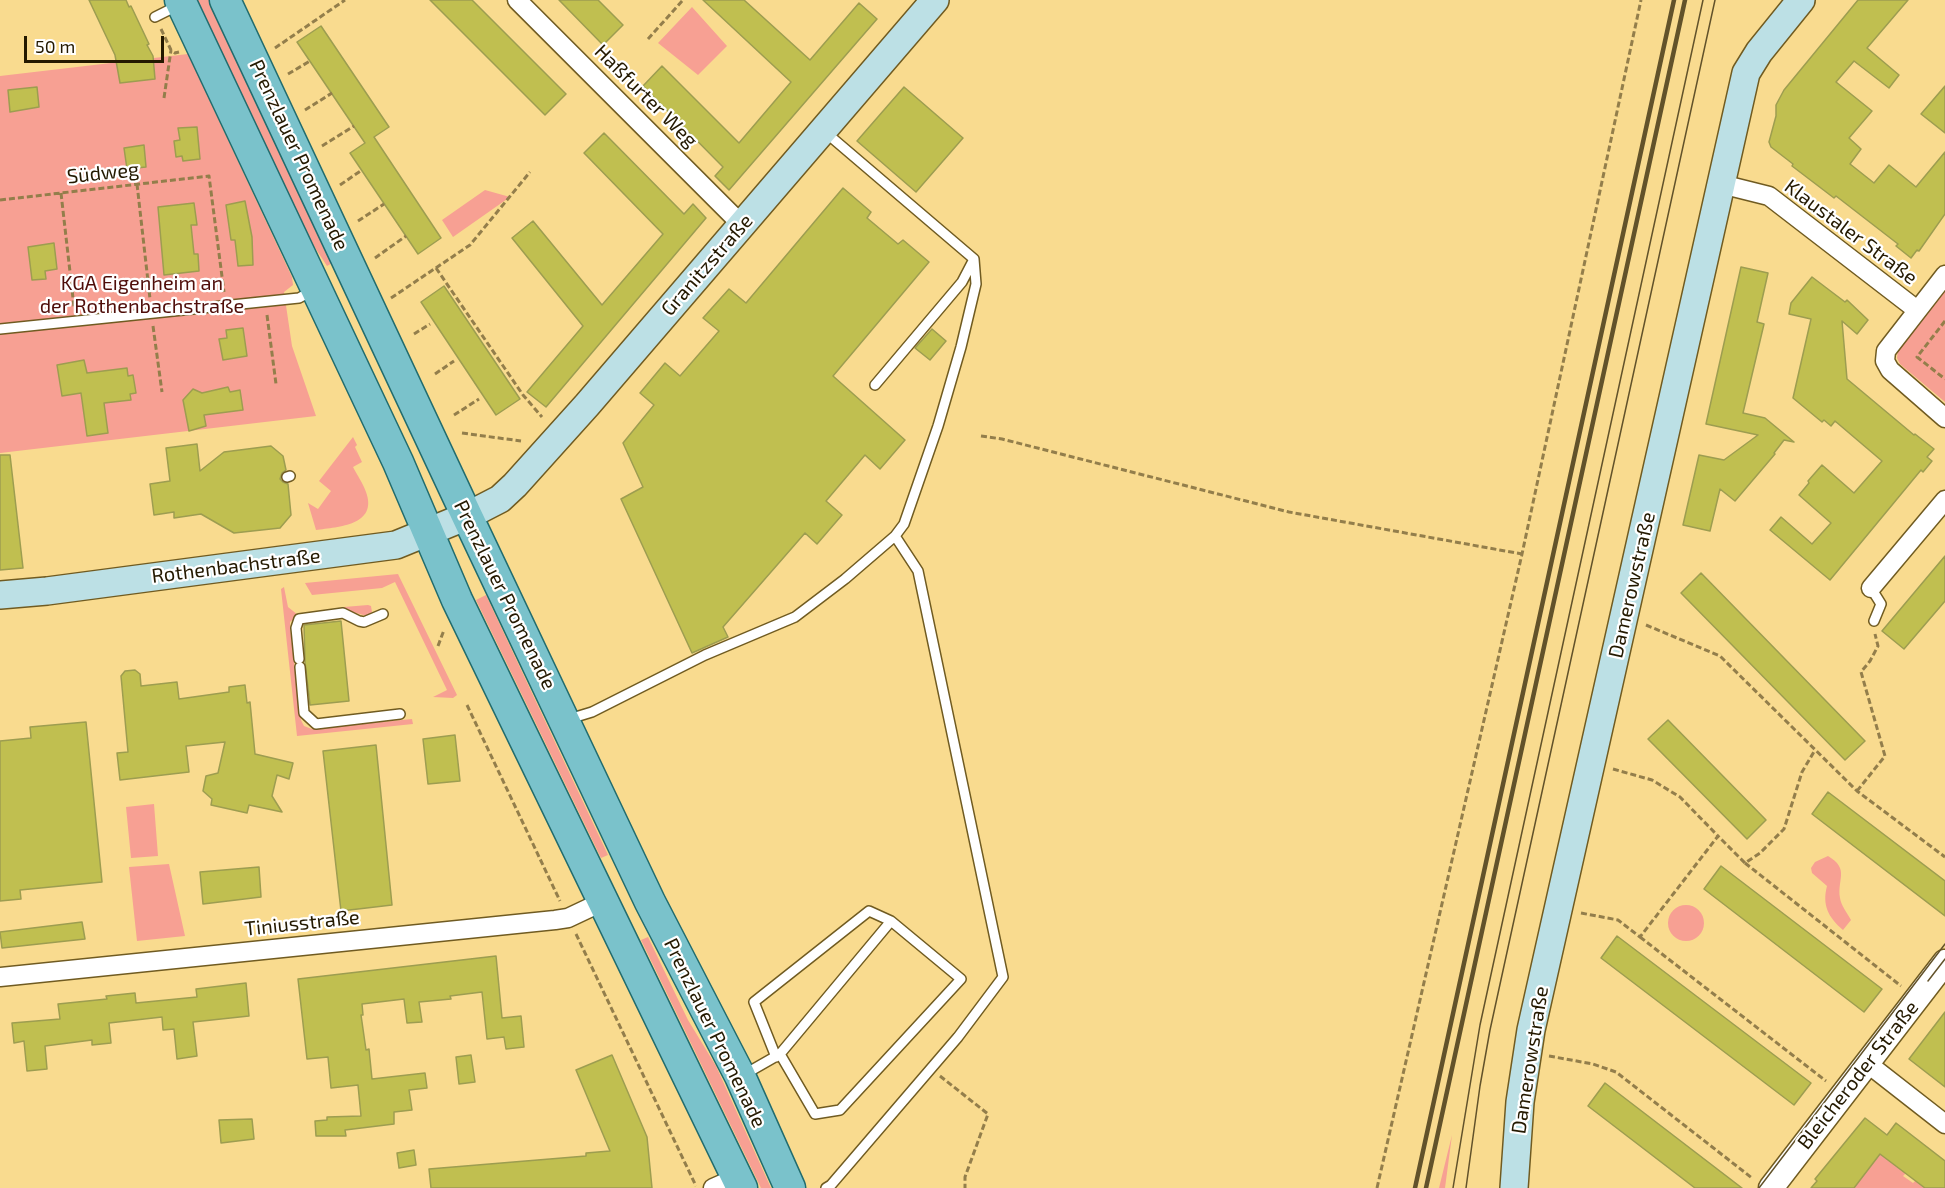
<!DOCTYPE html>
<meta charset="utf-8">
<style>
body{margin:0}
#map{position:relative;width:1945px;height:1188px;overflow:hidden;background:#f9db8f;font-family:"Exo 2",sans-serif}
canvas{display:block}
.scale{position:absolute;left:24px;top:36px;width:140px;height:27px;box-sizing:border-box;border:3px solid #241900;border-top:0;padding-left:8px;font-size:18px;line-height:21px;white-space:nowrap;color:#241900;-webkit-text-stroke:4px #fff;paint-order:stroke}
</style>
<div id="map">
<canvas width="1945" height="1188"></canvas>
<div class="scale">50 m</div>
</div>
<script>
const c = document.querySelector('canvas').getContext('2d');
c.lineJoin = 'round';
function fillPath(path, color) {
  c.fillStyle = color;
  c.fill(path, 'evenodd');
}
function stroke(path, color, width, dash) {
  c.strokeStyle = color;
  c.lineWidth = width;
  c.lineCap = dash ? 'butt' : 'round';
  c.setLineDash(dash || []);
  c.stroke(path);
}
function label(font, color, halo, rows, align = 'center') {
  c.font = font + ' "Exo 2",sans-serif';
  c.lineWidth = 4.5;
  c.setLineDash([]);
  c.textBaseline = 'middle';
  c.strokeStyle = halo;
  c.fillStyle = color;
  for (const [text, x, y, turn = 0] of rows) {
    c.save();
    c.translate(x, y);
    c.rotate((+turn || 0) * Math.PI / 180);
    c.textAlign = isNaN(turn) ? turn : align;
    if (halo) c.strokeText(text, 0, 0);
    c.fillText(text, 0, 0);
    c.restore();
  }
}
const green = new Path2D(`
 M190,0H215L336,261L327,266L291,211Z
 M692,7L727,46L698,75L658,43Z
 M188,54L292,277L293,285L284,292L292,346L316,416L0,453V76Z
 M485,190L510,197L453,237L442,220Z
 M1945,288V402L1900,364L1897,358L1898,350Z
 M353,437L357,445L355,447L362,462L353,467C357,475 363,483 366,492C378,525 339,527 316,530L308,503L318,509L331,491L319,481Z
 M398,574L457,695L453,698L433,697L447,690L395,582L382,588L312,595L305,583Z
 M284,587L288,607L298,615L290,622V628L301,720L304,726L312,729L412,719L413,724L297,736L281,589Z
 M486,595L608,855L601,858L476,600Z
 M368,605L371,606L372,612L367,616L345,610L344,607Z
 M154,804L158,856L131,858L126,807Z
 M1828,856C1850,869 1837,879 1840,898C1841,905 1847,913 1851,920L1843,930C1828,917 1822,905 1827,886L1812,873L1811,868L1815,862Z
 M169,864L185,936L137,941L129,867Z
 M1668 923a18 18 0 1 1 36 0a18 18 0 1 1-36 0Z
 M648,937L688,1020L716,1066L771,1188H761L641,940Z
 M1452,1135L1445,1188H1439Z
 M1880,1154L1906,1173L1903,1176L1913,1183L1916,1180L1925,1188H1854Z`);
const building = new Path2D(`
 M89,0H126L129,7L131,6L149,44L147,45L153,56L155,79L120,83L115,55Z
 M430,0H472L566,94L545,115Z
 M559,0H598L623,25L603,45Z
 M703,0H744L810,60L859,3L877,19L729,190L715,176L723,167L643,86L662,66L739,143L791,82Z
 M1858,0H1908L1867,48L1899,75L1889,88L1854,61L1836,82L1872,111L1849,138L1861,149L1850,164L1874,183L1889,165L1916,187L1945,152V214L1919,251L1917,250L1911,258L1896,246L1898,244L1836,196L1834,198L1792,166L1793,164L1771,147L1769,142L1776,116V105L1784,90Z
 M321,26L389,127L374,137L441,238L418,254L350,153L365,143L297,42Z
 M1945,86V133L1921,114Z
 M37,87L39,107L10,112L8,90Z
 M904,87L963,138L916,192L857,141Z
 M197,127L200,159L183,161L182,156L176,157L174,141L180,140L178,128Z
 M604,133L684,214L693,204L706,218L546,407L527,392L583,326L512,238L533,221L602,305L663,234L584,153Z
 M144,145L146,167L127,169L124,148Z
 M843,188L871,212L867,218L898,244L903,240L929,262L833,376L905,440L880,469L865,455L826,501L842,515L817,544L805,533L723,627L728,637L692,653L621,499L643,487L623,443L654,405L640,393L665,363L680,376L719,331L703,318L729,289L746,303Z
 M245,201L252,237L253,265L238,266L235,240H231L226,205Z
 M194,203L197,225H191L194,254H198L199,271L164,275L158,207Z
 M54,243L57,269L45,271L46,279L32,280L28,247Z
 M1741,267L1768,273L1757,322L1764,324L1743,413L1765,418L1794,442L1784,440L1774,453L1775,454L1735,501L1720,489L1710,531L1683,525L1699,455L1724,460L1758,435L1706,424Z
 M1812,277L1845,302L1847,300L1868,320L1857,334L1842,321L1847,379L1914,435L1915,434L1934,449L1927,457L1932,461L1923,472L1921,470L1830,580L1770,530L1781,517L1812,544L1831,523L1799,495L1809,483L1808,481L1822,465L1854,493L1882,461L1835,421L1831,426L1824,420L1822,422L1793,398L1811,319L1789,314L1791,303Z
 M444,286L520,399L496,415L421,302Z
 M243,328L247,356L223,360L219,339L227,338L226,330Z
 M932,329L946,341L930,360L915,348Z
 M84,360L87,373L127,368L128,376L133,375L136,393L130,394L131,400L104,403L108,433L87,436L81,393L62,396L57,365Z
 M228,387L230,392L240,390L243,410L204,415L206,426L189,431L183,400L193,389L202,393Z
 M197,444L200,471L224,452L271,446L283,456L286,470L282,473L280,479L283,482L288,484L291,515L280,528L234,533L201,514L174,518V512L154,515L150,484L170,481L166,448Z
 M0,455H10L23,568L0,570Z
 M1945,556V601L1904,649L1882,631Z
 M1701,573L1865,741L1845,760L1681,593Z
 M341,621L349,701L310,705L305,662L304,625Z
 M135,670L140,674L141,686L177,682L179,699L229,692V687L245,685L247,703L250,702L255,754L293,763L289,779L277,775L272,796L282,812L249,805L247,813L211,805L212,799L203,791L206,776L218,773L225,742L186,746L189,772L120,780L117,753L128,752L121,676L125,671Z
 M1668,720L1766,820L1747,839L1648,739Z
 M86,722L102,882L20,890L21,899L0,901V741L31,738L30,727Z
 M455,735L460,781L428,784L423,739Z
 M376,745L392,905L341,911L323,751Z
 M1828,792L1945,881V916L1812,814Z
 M1721,866L1882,989L1864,1012L1704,889Z
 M259,867L261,897L203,904L200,872Z
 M82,922L85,939L2,948L0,932Z
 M1617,936L1811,1083L1794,1105L1601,958Z
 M496,956L502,1018L521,1016L524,1047L506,1049L504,1037L487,1039L482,992L450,996L451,999L419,1002L422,1022L407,1023L404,999L362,1004L363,1015H361L366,1050L369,1049L372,1079L425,1073L427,1088L409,1090L412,1110L394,1112V1124L345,1130L346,1136H316L315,1121L327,1120V1117L361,1116L358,1085L331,1088L328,1057L307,1059L298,979Z
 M246,983L249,1016L193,1022L197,1056L177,1059L174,1029L163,1030L162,1017L109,1023L111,1043L92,1045V1040L45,1046L47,1069L27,1071L24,1041L14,1043L12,1023L60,1019L58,1004L107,999L106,996L135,993L136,1003L197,997L196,989Z
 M1945,1012V1087L1909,1059Z
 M471,1055L475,1082L459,1084L456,1057Z
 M612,1055L647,1137L652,1188H431L429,1169L586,1156V1153L610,1151L576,1070Z
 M1605,1083L1742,1188H1695L1588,1106Z
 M1865,1118L1887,1135L1896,1123L1945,1161V1188H1925L1880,1154L1854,1188H1811L1817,1181L1815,1179Z
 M252,1119L254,1139L221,1143L219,1120Z
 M414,1150L416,1165L399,1168L397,1153Z`);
const path = new Path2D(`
 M161,29L171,50L175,53L179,52
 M648,39L683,0
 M275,48L345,0
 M288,74L310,61
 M164,98L171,50
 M305,110L332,93
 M322,146L354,126
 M137,184L150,299
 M340,185L362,170
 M61,193L74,307
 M0,200L209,176L224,292
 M358,221L384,204
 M375,258L406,236
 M436,268L523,395L542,417
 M391,298L470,245L530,172
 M267,315L276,384
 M1945,321L1917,357L1945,379
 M153,326L162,392
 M414,334L430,324
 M435,374L454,361
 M454,415L479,399
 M462,433L521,441
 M981,436L1002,439L1289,512L1522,554
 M1646,625L1720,656L1857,791L1945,857
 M438,646L444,630
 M467,705L560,901
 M1613,769L1652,780L1680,797L1718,836
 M1857,791L1885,756L1861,672L1870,661L1878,646L1875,634
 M1745,863L1901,986
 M1581,913L1618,920L1640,937L1718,836L1745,863L1760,853L1784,829L1802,772L1815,750
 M576,934L696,1186
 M1640,937L1826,1081
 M1549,1056L1593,1064L1616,1072L1752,1178
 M940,1076L988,1114L965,1177V1188
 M1377,1188L1522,554L1641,0`);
const service = new Path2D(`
 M155,17L177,6
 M0,329L299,298L312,291
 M875,385L962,282L974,259
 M287,477L290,476
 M1871,588L1881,604L1874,621
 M299,659L296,628L299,619L343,613L359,621L364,622L383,614
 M300,667L304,713L316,724L400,714
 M569,719L592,712L705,655L795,617L845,579L895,536L904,524L938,426L961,347L976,284L974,259L824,131
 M776,1057L754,1002L869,911L891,921L961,979L840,1110L815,1114L780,1054
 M745,1074L780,1054L891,921
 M826,1188L831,1185L958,1037L1003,977L918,571L895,536`);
const minor = new Path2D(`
 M517,0L742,225
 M1721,184L1769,196L1917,310
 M1945,275L1886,351L1885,361L1890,370L1945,418
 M1871,588L1945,500
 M0,977L555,920L568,918L604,901
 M1867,1063L1945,1124
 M713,1188L738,1177`);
const tertiary = new Path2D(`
 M1771,1188L1945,962`);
const secondary = new Path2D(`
 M0,595L47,591L396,545L467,516L500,499L515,485L587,405L935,0
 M1514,1188L1520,1102L1531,1030L1746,73L1759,52L1801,0`);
const primary = new Path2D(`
 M180,0L398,462L457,600L742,1188
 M225,0L467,516L650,902L740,1076L790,1188`);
const tram = new Path2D(`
 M1928,981L1945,959
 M1453,1188L1480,1025L1703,0
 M1466,1188L1480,1086L1490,1030L1715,0
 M1759,1188L1945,944`);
const rail = new Path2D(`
 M1415,1188L1674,0
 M1426,1188L1685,0`);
const streetNames = [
 ["Haßfurter Weg",646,96,45],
 ["Prenzlauer Promenade",299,155,65],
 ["Südweg",103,173,-6],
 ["Klaustaler Straße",1851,232,37],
 ["Granitzstraße",707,265,-49],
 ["Rothenbachstraße",236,566,-7],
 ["Damerowstraße",1632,585,-77],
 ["Prenzlauer Promenade",505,595,64],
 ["Tiniusstraße",302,923,-6],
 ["Prenzlauer Promenade",715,1033,64],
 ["Damerowstraße",1530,1060,-81],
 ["Bleicheroder Straße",1858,1075,-52]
];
const parkNames = [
 ["KGA Eigenheim an",142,283],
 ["der Rothenbachstraße",142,306]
];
fillPath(green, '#f7a093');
fillPath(building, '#c0bf50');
stroke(building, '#9d9d50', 1.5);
stroke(service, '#705b21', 12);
stroke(minor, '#705b21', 21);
stroke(tertiary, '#705b21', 27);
stroke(secondary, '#705b21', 30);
stroke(primary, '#226c6e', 33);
stroke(path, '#937e4b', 3, [6, 3]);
stroke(service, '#fff', 9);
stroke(minor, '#fff', 18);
stroke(tertiary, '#fff', 24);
stroke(secondary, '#bce0e5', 27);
stroke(primary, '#7ac2cb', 30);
stroke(tram, '#62522a', 1.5);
stroke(rail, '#62522a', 4.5);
label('20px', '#241900', '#fff', streetNames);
label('20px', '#4f0d09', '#fff', parkNames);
</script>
